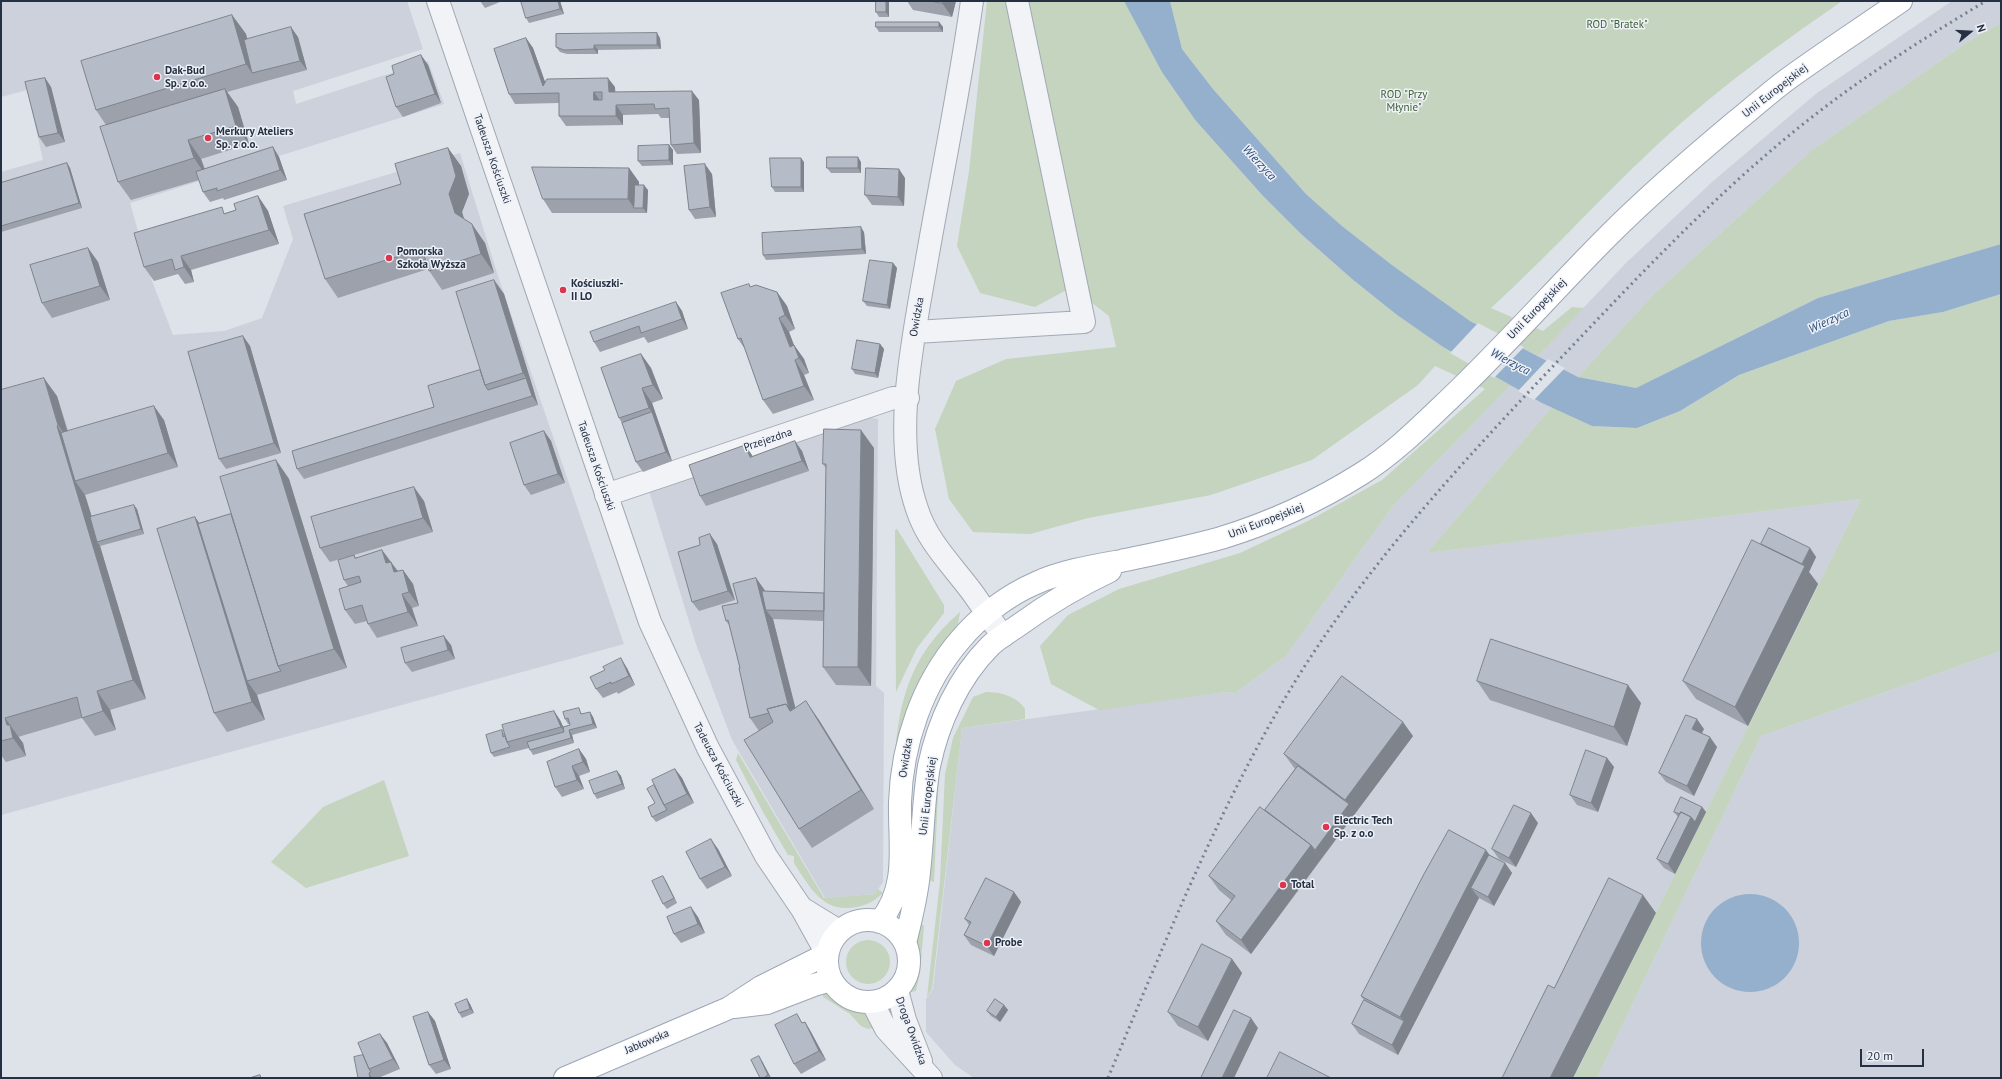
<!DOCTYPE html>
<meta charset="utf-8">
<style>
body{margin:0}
#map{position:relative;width:2002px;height:1079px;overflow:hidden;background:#dee2e9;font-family:"PT Sans",sans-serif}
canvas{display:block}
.frame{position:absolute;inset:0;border:2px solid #253042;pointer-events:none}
.north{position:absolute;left:1950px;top:12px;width:40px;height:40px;-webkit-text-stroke:3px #eef1f7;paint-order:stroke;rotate:72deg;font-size:11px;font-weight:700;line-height:16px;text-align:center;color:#253042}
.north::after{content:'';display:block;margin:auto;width:14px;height:18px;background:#253042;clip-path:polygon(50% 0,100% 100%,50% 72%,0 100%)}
.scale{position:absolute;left:1860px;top:1049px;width:64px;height:18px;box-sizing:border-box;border:2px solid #253042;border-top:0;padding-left:5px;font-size:12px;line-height:14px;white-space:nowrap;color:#253042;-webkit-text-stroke:3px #eef1f7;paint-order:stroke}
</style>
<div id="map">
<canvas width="2002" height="1079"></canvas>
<div class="frame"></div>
<div class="north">N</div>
<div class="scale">20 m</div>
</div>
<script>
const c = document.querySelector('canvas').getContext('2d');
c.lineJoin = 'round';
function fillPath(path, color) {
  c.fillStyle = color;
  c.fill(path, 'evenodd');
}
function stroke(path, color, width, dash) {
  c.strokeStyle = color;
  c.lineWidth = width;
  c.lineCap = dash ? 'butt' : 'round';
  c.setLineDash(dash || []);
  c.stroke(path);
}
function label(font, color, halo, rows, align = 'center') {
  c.font = font + ' "PT Sans",sans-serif';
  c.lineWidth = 3;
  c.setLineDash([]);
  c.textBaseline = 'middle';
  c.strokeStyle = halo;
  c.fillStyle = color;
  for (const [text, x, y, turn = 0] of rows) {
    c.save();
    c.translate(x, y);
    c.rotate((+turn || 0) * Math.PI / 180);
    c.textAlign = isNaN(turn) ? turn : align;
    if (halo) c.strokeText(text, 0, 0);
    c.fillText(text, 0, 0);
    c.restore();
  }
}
const built = new Path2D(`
 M1,1H407L423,49L293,91L296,104L428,61L444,104L130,203L152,281L173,335L224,331L262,318L293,239L283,206L460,153L498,276L624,644L1,815V172L43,160L27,90L1,97Z
 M1952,1H2001V23L1969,41L1812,150L1653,295L1578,377L1538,356L1625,264L1712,182L1817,93Z
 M1511,385L1552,407L1427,553L1861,499L1574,1078H974L955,1065L926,1032V999L933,989L962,728L1225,692L1235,693L1286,656L1392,507Z
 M863,416L878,419L876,686L884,693L883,882L875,894L825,898L732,740L696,644L649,491Z
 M2001,651V1078H1597L1761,736Z`);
const green = new Path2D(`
 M987,1H1124L1196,121L1263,196L1301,234L1352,279L1397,315L1443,347L1511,385L1392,507L1286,656L1235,693L1225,692L1099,710L1051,684L1040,646L1068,615L1119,589L1240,553L1308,521L1382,480L1485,389L1435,366L1418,385L1312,460L1211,495L1088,518L1030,534L973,532L949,499L935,429L956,381L1006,359L1116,347L1109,316L1087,299L1085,280L1035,307L980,293L957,246L969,171Z
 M1170,1H1842C1786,40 1731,79 1680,124C1614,182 1556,249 1491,308L1543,331L1572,307L1584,308L1538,356L1470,321L1392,265L1342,226L1306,194L1213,89L1182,49Z
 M2001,23V244L1818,298L1636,388L1578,377L1653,295L1812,150L1969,41Z
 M2001,294V651L1761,736L1597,1078H1574L1861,499L1427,553L1552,407L1592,426L1637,428L1680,411L1739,375L1889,321L1943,312Z
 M897,529L944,605V613L917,648L896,692L895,530Z
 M960,612L957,630L894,772C897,705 908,657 960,612Z
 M986,692C1000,692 1017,696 1025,709V719L962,728L932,989L927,997L940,881L945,774L953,738L973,697Z
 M959,706L945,742L939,773L934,882L926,879C930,831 928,742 959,706Z
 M738,753L824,898L875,894L878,889L883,893C874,901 868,905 856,907C823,914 809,886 794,863V856L788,855L763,812L736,760Z
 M384,780L409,856L306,888L271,862L323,807Z
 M920,923L924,926L920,972L916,991L911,992L910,996L913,1007L911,1010L907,992L914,969L915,950Z
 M846 962a22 22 0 1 1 44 0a22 22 0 1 1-44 0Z
 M823,992L864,1013L876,1027L868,1029L861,1026L850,1014L823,997Z`);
const water = new Path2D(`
 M1124,1H1170L1182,49L1213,89L1306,194L1342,226L1392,265L1470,321L1578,377L1636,388L1818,298L2001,244V294L1943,312L1889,321L1739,375L1680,411L1637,428L1592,426L1542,403L1443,347L1397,315L1352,279L1301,234L1263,196L1196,121L1162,72Z
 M1701 943a49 49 0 1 1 98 0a49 49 0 1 1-98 0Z`);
const pier = new Path2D(`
 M1478,323L1524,347L1494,378L1450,353Z
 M1548,359L1565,368L1534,400L1518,391Z`);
const minor = new Path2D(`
 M438,1L650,622L708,748L766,856L802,909L827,954
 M972,1C960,87 942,173 927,259C914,335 891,435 917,509C927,541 952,565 972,592C983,607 992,622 1003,636
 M915,332L1084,322L1017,1
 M606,495L893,398H908
 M803,909L839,931
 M897,990L905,1020L921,1061
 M872,1002L886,1029L931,1078`);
const major = new Path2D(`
 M827 961a41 41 0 1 1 82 0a41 41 0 1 1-82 0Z
 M880,922C909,885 899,846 900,802C902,744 922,684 960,640C980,616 1008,595 1036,583C1062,571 1093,566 1121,561C1154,554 1189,547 1221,538C1270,523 1318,501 1361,474C1390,456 1415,432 1440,408C1499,353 1552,292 1609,235C1649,195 1692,158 1735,122C1754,107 1772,90 1792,76C1828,50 1865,26 1901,1
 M905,943C911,919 917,896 919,872C923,837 923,801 929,766C938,723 958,678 990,646C998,638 1009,632 1019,625C1048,604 1078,586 1110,571
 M734,1007L767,1003L814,985L831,980
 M565,1078L729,1008L761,987L827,954`);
const rail = new Path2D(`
 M1108,1078C1165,943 1219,805 1296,680C1364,570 1450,476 1538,382C1622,294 1703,205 1797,129C1856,81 1921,40 1986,1`);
const wall = new Path2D(`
 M480,1H500V2L485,8Z
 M521,1H560L564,14L529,23L526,18Z
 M876,1H889V17H879L876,12Z
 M907,1H956L952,17L913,10Z
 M232,15L246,34L247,39L298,37L307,70L259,83L227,92L238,107L249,144L201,159L205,169L273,147L279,157L287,180L224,200L223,198L210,202L203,192L199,180L131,200L118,182L106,125L96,110Z
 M939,22L943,27V32H879L876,27Z
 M526,38L533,48L545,82L615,87V92L699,100L701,153L677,154L671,145L669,118H661L658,114L623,115V125L566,126L559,116V103L515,104L509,94Z
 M660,38L661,49L598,50V54H567L560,52L556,47Z
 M421,55L428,65L441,103L403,117L396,107L394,74Z
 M45,78L51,87L65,142L46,147L39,137Z
 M669,145L673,150V165L642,166L638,161Z
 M448,148L461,166L469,194L462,212L464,219L485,243L494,273L442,290L428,269L338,298L325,279L401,184Z
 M804,162V192H775L772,187Z
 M861,162V173H831L827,168Z
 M67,163L70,168L82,208L1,232V183Z
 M629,168L639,182V185L648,190L647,213H552L543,199Z
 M712,174L716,217L695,219L689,210Z
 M905,178L904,206L872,205L865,195Z
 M258,196L268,211L279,244L191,270L194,282L185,284L178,274L154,281L144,267L225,213L236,210Z
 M864,232L866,254L766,260L763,255Z
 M88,248L98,262L110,300L52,318L42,303Z
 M893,263L897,268L890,309L867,306L863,301Z
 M494,280L504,294L538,405L304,479L297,469L434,407L480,370Z
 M751,286L777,292L787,306L795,329L789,332L794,345L804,359L809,373L804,375L814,400L773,414L763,400L745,349L738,339Z
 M676,302L682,311L688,329L648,343L644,337L600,352L594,342Z
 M243,336L250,346L281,453L226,469L219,459Z
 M880,344L884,349L878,378L855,374L852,369Z
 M641,354L651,368L663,399L652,403L672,461L643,472L636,462L622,423L619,418Z
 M1,390L57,396L68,431L164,420L178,467L85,495L92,517L137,509L144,534L100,546L146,699L110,710L116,730L95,736L82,718L18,737L23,743L26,756L6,762L1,755Z
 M544,431L551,441L565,483L531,495L524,485Z
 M874,448L871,686L836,685L823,667L824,621L773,619L795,708L819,720L874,809L812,848L799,829L759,731L750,718L740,668L729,625L726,621L738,603L756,578L765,591L824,593L826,468L823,464Z
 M802,451L809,471L706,506L700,496L752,455V456Z
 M276,460L289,479L347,668L257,695L265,720L227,732L214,713L195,517L199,523L231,514Z
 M424,501L433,532L330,562L320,548Z
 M717,544L735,600L699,611L692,602Z
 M1761,544L1810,548L1816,557L1809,572L1818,584L1748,726L1696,699L1683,681Z
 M382,550L398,571L403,570L413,584L419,606L412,608L418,626L377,638L368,624L367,621L355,624L345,610L348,586L344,580L354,555L356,558Z
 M451,645L455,659L412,672L405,663Z
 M627,668L635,685L618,694L617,692L603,698L596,689Z
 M1477,681L1641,703L1627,746L1490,700Z
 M554,711L560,720L563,727L570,725V724H568L565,719L582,713L583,714L590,712L593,717L597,728L572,735L574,743L533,755L529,748L494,757L491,753L502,730L505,735Z
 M1704,729L1702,733L1717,747L1694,796L1666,782L1659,773Z
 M1413,736L1251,954L1226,935L1216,921L1231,900L1219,890L1209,876L1265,810L1295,769L1284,754Z
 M579,749L586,759L590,772L579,776L584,789L562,797L555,787Z
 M1607,758L1614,767L1598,812L1577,805L1570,795Z
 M675,769L682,778L694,803L656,822L652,817L655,803L654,785Z
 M617,771L621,776L625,789L597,799L594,794Z
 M1702,807L1706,812L1675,874L1664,868L1657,859L1678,817L1674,812Z
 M1538,823L1516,867L1499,859L1492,849Z
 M718,849L732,876L707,889L700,879Z
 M1489,855L1505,863L1512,873L1494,906L1479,898L1398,1055L1359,1034L1352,1024L1364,1000L1361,996Z
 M666,881L677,903L667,909L663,904Z
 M1014,892L1021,902L994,956L971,945L964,935L969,925L965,919Z
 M698,917L705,933L681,943L674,934Z
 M1232,959L1242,973L1208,1041L1178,1026L1168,1012Z
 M467,999L470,1004L474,1013L462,1018L459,1013Z
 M1004,1005L1008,1010L1000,1022L991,1016L987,1011Z
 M428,1012L435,1021L451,1069L436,1074L429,1065Z
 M805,1022L811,1032L826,1060L801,1074L794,1064L804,1023Z
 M380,1034L387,1043L400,1069L378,1078H375L374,1077L358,1078L363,1055Z
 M762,1061L771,1078H760Z`);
const shadedWall = new Path2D(`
 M558,1H560L564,14L560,9Z
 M886,1H889V17L886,12Z
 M943,1H956L952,17L942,3Z
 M232,15L246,34L256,72L252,73L246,64Z
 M939,22L943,27V32L939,27Z
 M291,27L298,37L307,70L300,61Z
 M657,33L660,38L661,49L657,45Z
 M526,38L533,48L549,93L543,86Z
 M594,45L598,50V54L594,49Z
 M421,55L428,65L441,103L435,94Z
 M45,78L51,87L65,142L58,133Z
 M608,78L615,87L616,102L609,92Z
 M225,89L238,107L249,144L236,126Z
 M692,91L699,100L701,153L694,143Z
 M594,92L601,102L594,100Z
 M616,105L623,115V125L616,116Z
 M188,140L201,159L207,177L194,158Z
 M669,145L673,150V165L669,160Z
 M273,147L279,157L287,180L280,170Z
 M448,148L461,166L469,194L462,212L468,232L455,213L449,194Z
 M858,157L861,162V173L858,168Z
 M801,158L804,162V192L801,187Z
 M67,163L70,168L82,208L79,203Z
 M705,164L712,174L716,217L710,207Z
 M629,168L639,182L638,208H634L628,199Z
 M899,169L905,178L904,206L898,197Z
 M644,185L648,190L647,213L643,208Z
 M258,196L268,211L279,244L269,230Z
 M472,224L485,243L494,273L481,254Z
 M861,227L864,232L866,254L862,249Z
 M88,248L98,262L110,300L100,286Z
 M181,256L191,270L194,282L184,267Z
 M893,263L897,268L890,309L887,305Z
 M494,280L504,294L533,388L523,373Z
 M777,292L787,306L795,329L785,315Z
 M676,302L682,311L688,329L682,319Z
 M779,318L789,332L799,359L790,347Z
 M243,336L250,346L281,453L274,443Z
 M880,344L884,349L878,378L875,373Z
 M794,345L804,359L809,373L799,358Z
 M641,354L651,368L663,399L653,385Z
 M795,360L804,375L814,400L804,386Z
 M44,378L57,396L71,444L58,425Z
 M526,378L533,388L538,405L532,396Z
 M642,388L652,403L672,461L666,452L652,412L649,408Z
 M154,406L164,420L178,467L168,453Z
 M57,426L70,444L75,481L85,495L99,541L97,542L100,546L146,699L133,680Z
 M861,430L874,448L871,686L858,667Z
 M544,431L551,441L565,483L558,474Z
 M795,441L802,451L809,471L802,461Z
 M745,445L752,455L756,466L750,457Z
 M276,460L289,479L347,668L334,649Z
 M414,487L424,501L433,532L423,518Z
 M134,505L137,509L144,534L141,529Z
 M195,517L208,536L247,681L257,695L265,720L252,702Z
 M710,534L717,544L735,600L728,591Z
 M1810,548L1816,557L1809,572L1818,584L1748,726L1735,707Z
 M382,550L401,576L404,587L386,563Z
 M403,570L413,584L419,606L409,592Z
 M756,578L766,592V610L773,619L799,722L790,711L786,704Z
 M402,594L412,608L418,626L408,612Z
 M444,636L451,645L455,659L448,650Z
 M621,658L627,668L635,685L629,676Z
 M1628,685L1641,703L1627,746L1614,727Z
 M97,691L110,710L116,730L103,711Z
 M806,701L819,720L874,809L861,790Z
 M554,711L560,720L568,737L561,727Z
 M590,712L593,717L597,728L593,724Z
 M5,718L23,743L26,756L13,738L7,725Z
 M1697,719L1704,729L1699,738L1692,729Z
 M1403,722L1413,736L1321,859L1315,850L1349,804L1345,800Z
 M569,730L572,735L574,743L571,738Z
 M1710,737L1717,747L1694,796L1687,786Z
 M579,749L586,759L590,772L583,762Z
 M1607,758L1614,767L1598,812L1591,803Z
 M572,766L579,776L584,789L577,780Z
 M675,769L682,778L694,803L687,794Z
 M617,771L621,776L625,789L622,784Z
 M1702,807L1706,812L1675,874L1668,864L1691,817Z
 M1531,813L1538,823L1516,867L1509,858Z
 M711,839L718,849L732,876L725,867Z
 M1311,845L1321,859L1251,954L1241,940Z
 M1486,850L1496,864L1471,888L1479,898L1398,1055L1392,1045L1404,1021L1400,1017Z
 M1505,863L1512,873L1494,906L1488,897Z
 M663,876L666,881L677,903L674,898Z
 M1014,892L1021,902L994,956L987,946Z
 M1643,895L1656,913L1573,1078H1550Z
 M691,907L698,917L705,933L698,924Z
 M1232,959L1242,973L1208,1041L1198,1027Z
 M467,999L470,1004L474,1013L470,1009Z
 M1004,1005L1008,1010L1000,1022L996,1017Z
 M428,1012L435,1021L451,1069L444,1060Z
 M1251,1018L1258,1028L1234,1078H1222Z
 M805,1022L811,1032L826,1060L819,1051Z
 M380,1034L387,1043L400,1069L393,1059Z
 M759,1056L762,1061L771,1078L768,1075Z
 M369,1073L372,1078H373H370Z`);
const building = new Path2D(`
 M521,1H558L560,9L526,18Z
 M876,1H886V12H876Z
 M931,1H943L942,3Z
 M232,15L246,64L96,110L81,61Z
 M876,22H939V27H876Z
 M291,27L300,61L252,73L244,40Z
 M657,33V45H594V49L564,50L556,47V34Z
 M526,38L543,86L547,79L608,78L609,92L692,91L694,143L671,145L669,108L655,109L654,104L616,105V116H559V93L509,94L494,49ZM594,92H602V100H594Z
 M421,55L435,94L396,107L386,77L394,74L392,66Z
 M45,78L58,133L39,137L25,82Z
 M225,89L236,126L188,140L194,158L118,182L100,127Z
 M669,145V160L638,161V146Z
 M273,147L280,170L217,191V188L203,192L196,172Z
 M448,148L456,176L449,194L455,213L472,224L481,254L429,271L422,249L325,279L304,214L401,184L395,164Z
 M827,157H858V168H827Z
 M770,158H801V187H772Z
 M67,163L79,203L1,226V183Z
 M705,164L710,207L689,210L684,166Z
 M532,167L629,168L628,199H543Z
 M866,168L899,169L898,197L865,195Z
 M635,185H644L643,208H634Z
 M258,196L269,230L181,256L184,267L175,270L172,259L144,267L134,233L222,207L224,214L236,210L234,204Z
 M861,227L862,249L763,255L762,233Z
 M88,248L100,286L42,303L30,265Z
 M870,260L893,263L887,305L863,301Z
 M494,280L523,373L485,385L456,292Z
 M749,284L750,287L756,285L777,292L785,315L779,318L790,347L794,345L799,358L795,360L804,386L763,400L741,338L738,339L721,293Z
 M676,302L682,319L641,333L639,326L594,342L590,332Z
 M243,336L274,443L219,459L188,352Z
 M857,340L880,344L875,373L852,369Z
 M641,354L653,385L642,388L649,408L619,418L601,368Z
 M480,370L485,385L488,390L526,378L532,396L297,469L292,451L434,407L428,386Z
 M44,378L58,425L57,426L133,680L97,691L103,711L82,718L77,697L5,718L7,725H10L13,738L1,741V390Z
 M154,406L168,453L75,481L61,433Z
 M652,412L666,452L636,462L622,423Z
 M824,429L861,430L858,667H823L826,464H823Z
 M544,431L558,474L524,485L510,443Z
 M795,441L802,461L700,496L689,465L745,445L750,457Z
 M276,460L334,649L278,666L220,477Z
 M414,487L423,518L320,548L311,517Z
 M134,505L141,529L97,542L90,517Z
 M231,514L278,666L281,671L247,681L198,524Z
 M195,517L252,702L214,713L157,529Z
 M1769,528L1810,548L1802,564L1761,544Z
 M710,534L728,591L692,602L678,552L700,545L699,538Z
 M1752,540L1805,566L1735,707L1683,681Z
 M382,550L386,563L391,562L394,572L403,570L409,592L402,594L408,612L368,624L362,605L345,610L339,589L361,582L359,576L344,580L338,560L354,555L355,558Z
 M756,578L789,708L786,704L767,709L769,713L750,718L739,668H740L728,620L726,621L722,606L738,603L733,584Z
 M762,591L824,593V611L766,610Z
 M444,636L448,650L405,663L401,648Z
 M1491,639L1628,685L1614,727L1477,681Z
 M621,658L629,676L611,684V682L596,689L590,677L605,670L603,667Z
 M1342,676L1403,722L1345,800L1284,754Z
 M806,701L861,790L799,829L744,740L773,722L767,709L786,704L790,711Z
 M579,708L581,714L590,712L593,724L569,730L571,738L530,750L527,742L564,732L563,727L570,725L568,718L565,719L563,712Z
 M554,711L561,727L507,742L502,725Z
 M1686,715L1697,719L1692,729L1710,737L1687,786L1659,773Z
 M502,730L503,737L505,736L507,742L510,747L491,753L486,735Z
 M579,749L583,762L572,766L577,780L555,787L547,762Z
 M1586,750L1607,758L1591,803L1570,795Z
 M1298,766L1349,804L1315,850L1311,845L1265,810Z
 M675,769L687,794L664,805L652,780Z
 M617,771L622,784L594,794L589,781Z
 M654,785L664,805L667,810L652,817L648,807L655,803L647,789Z
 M1681,797L1702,807L1695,822L1691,817L1681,812L1680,814L1674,812Z
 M1514,805L1531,813L1509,858L1492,849Z
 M1260,807L1311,845L1241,940L1216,921L1235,896L1209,876Z
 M1681,812L1691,817L1668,864L1657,859Z
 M1449,830L1486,850L1400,1017L1361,996L1424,874Z
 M711,839L725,867L700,879L686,852Z
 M1489,855L1505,863L1488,897L1471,888Z
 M663,876L674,898L663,904L652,881Z
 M986,878L1014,892L987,946L964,935L971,922L965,919Z
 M1609,878L1643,895L1550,1078H1502L1548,985L1554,988Z
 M691,907L698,924L674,934L667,917Z
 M1202,944L1232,959L1198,1027L1168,1012Z
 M467,999L470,1009L459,1013L455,1004Z
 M995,999L1004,1005L996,1017L987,1011Z
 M1364,1000L1404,1021L1392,1045L1352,1024Z
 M1234,1010L1251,1018L1222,1078H1201Z
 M428,1012L444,1060L429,1065L413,1017Z
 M797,1014L802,1023L805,1022L819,1051L794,1064L775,1025Z
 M380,1034L393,1059L369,1069L358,1043Z
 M1280,1052L1331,1078H1267Z
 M363,1055L369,1069L371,1072L369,1073L370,1078H358L354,1057Z
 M759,1056L768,1075L765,1077L766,1078H760L751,1060Z
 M260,1075L261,1078H250Z`);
const markers = [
 [157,77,4,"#dc354d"],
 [208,138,4,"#dc354d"],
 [389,258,4,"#dc354d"],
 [563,290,4,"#dc354d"],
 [1326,827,4,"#dc354d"],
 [1283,885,4,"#dc354d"],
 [987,943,4,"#dc354d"]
];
const parkNames = [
 ["ROD \"Bratek\"",1617,25],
 ["ROD \"Przy",1404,95],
 ["Młynie\"",1404,108]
];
const poiNames = [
 ["Dak-Bud",165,71],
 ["Sp. z o.o.",165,84],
 ["Merkury Ateliers",216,132],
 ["Sp. z o.o.",216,145],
 ["Pomorska",397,252],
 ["Szkoła Wyższa",397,265],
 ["Kościuszki-",571,284],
 ["II LO",571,297],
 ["Electric Tech",1334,821],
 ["Sp. z o.o",1334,834],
 ["Total",1291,885],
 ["Probe",995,943]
];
const streetNames = [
 ["Unii Europejskiej",1775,91,-38],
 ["Tadeusza Kościuszki",492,159,71],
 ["Unii Europejskiej",1537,309,-46],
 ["Owidzka",917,317,-80],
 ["Przejezdna",768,440,-19],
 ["Tadeusza Kościuszki",596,466,71],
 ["Unii Europejskiej",1266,521,-21],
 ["Owidzka",906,758,-81],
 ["Tadeusza Kościuszki",718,765,62],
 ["Unii Europejskiej",928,796,-83],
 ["Droga Owidzka",911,1031,70],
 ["Jabłowska",647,1042,-23]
];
const waterNames = [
 ["Wierzyca",1259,163,47],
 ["Wierzyca",1829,321,-25],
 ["Wierzyca",1510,362,28]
];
fillPath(built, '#ccd1db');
fillPath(green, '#c4d4be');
fillPath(water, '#95b0cd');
fillPath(pier, '#dee2e9');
stroke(minor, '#a3a9b4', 24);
stroke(major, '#9ca6b6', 24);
stroke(minor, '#f1f3f7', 22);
stroke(major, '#fff', 22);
stroke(rail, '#768194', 3, [2, 4]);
fillPath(wall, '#9ca1ab');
fillPath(shadedWall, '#7f838b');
fillPath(building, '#b5bbc7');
stroke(building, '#7f838b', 1);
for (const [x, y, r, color] of markers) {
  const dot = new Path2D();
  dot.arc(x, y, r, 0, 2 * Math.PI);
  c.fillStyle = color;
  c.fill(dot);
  stroke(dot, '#eef1f7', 1.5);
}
label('11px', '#3a5f31', '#eef1f7', parkNames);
label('bold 11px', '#253042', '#eef1f7', poiNames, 'left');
label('11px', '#253042', '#eef1f7', streetNames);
label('italic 12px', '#2b4e7a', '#eef1f7', waterNames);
</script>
